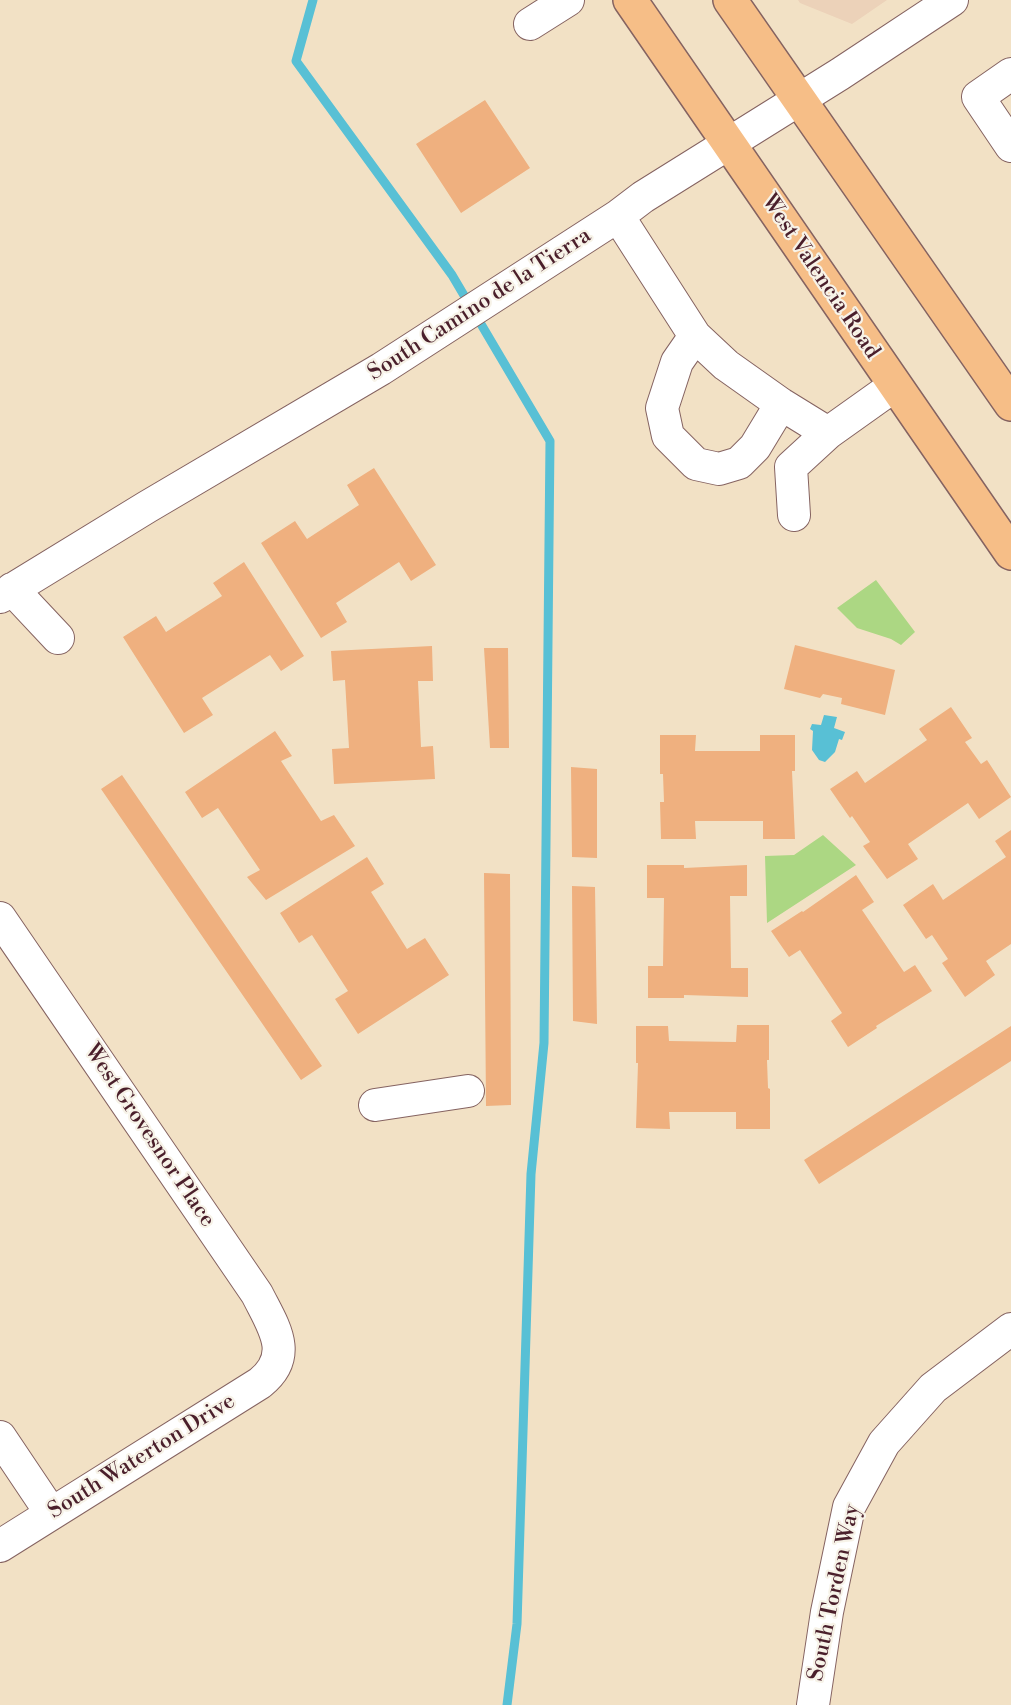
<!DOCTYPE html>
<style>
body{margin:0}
canvas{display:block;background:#f2e1c5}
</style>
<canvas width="1011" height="1705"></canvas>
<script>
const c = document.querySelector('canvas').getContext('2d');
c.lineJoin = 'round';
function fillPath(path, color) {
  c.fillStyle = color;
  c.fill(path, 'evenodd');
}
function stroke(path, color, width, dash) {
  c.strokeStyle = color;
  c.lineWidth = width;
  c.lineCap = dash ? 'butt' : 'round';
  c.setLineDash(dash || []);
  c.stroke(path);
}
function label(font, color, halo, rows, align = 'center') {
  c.font = font + ' "Libre Bodoni",serif';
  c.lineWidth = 4.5;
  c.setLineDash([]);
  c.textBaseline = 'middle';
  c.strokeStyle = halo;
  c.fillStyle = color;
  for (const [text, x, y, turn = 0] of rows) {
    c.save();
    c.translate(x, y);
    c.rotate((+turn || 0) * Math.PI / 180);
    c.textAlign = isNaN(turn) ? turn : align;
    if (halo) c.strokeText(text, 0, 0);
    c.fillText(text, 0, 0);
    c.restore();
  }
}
const built = new Path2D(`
 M798,0H887L852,24L800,3Z`);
const green = new Path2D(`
 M876,580L915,632L901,645L891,639L857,628L837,608Z
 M823,835L856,865L767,923L765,856L794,855Z`);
const water = new Path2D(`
 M824,715L837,717L834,728L845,732L842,740L839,739L835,752L825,762L819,760L812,750L813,731L810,729L812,724L821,725Z`);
const stream = new Path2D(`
 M313,0L296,61L452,275L550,441L544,1043L531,1174L517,1624L507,1705`);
const building = new Path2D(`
 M485,100L530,168L461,213L416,144Z
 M374,468L436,565L411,581L399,562L336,603L347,622L321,638L261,543L295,521L307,539L359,505L347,485Z
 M244,562L304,656L281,671L270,655L202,698L213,715L184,733L123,637L156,616L166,632L222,596L213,583Z
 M795,645L895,670L885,715L841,704L842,698L823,694L820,698L784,689Z
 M432,646L433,681H418L421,747L433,746L435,779L334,784L332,749L349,748L345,680L333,681L331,651Z
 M484,648H508L509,748H490Z
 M951,707L972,738L965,742L981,764L987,760L1011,797L979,819L968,803L908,844L918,859L887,879L863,846L870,842L852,816L850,818L830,789L857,771L865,783L927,740L919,729Z
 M275,731L292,756L281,761L321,821L334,815L355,846L266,900L247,877L260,870L218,808L202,818L185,792Z
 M660,735H696L695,751H760V735H795V771H792L795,839H763V821H695L696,839H661L660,802H664L663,774H660Z
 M571,767L597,769V858L572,857Z
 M122,775L322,1066L301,1080L101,789Z
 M1011,830V944L986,961L995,975L965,997L942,963L948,959L932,935L926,939L903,905L933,884L943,900L1006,857L995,841Z
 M367,857L384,884L371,892L407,949L425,938L449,975L358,1034L335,999L348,991L312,935L299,943L280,913Z
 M647,865H684V868L747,865V896H730L731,968H748V997L684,995V998H648V966H663L664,898H647Z
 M484,873L510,874L511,1105L486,1106Z
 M856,875L874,902L862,910L904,972L915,965L932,991L876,1026L877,1028L848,1047L831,1021L842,1013L800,950L789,957L771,931L802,911L803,912Z
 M572,886L595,887L597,1024L573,1021Z
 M737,1025H769V1060H767L768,1088L770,1089V1129H736V1112H669L670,1129L636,1128L638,1063H636V1026H668L669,1041L736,1042Z
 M1011,1026V1061L819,1184L804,1160Z`);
const minor = new Path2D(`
 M530,24L568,0
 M1011,74L978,97L1011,146
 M618,216L695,336L726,365L781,404L828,433
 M695,336L677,362L662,408L668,436L696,464L719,469L739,463L755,447L781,404
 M794,515L791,467L828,433L894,386
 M12,589L58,638
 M0,597L147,507L381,369L618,216L643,197L840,74L952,0
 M0,918L257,1294C273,1326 295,1355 260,1383L0,1546
 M375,1105L468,1091
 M0,1437L51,1513
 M813,1705L827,1612L849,1507L884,1443L933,1388L1011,1329`);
const major = new Path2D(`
 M630,0L1011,553
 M730,0L1011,404`);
const streetNames = [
 ["West Valencia Road",820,277,56],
 ["South Camino de la Tierra",480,305,-33],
 ["West Grovesnor Place",149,1136,56],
 ["South Waterton Drive",142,1457,-32],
 ["South Torden Way",835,1593,-78]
];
fillPath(built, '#ecd2b9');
fillPath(green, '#acd783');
fillPath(water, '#58c0d5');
stroke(stream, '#58c0d5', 9);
fillPath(building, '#efb07f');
stroke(minor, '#856361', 34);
stroke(major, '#856361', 36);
stroke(minor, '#fff', 32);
stroke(major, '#f6be87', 33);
label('22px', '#4a1f2b', '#f7f3e8', streetNames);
</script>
